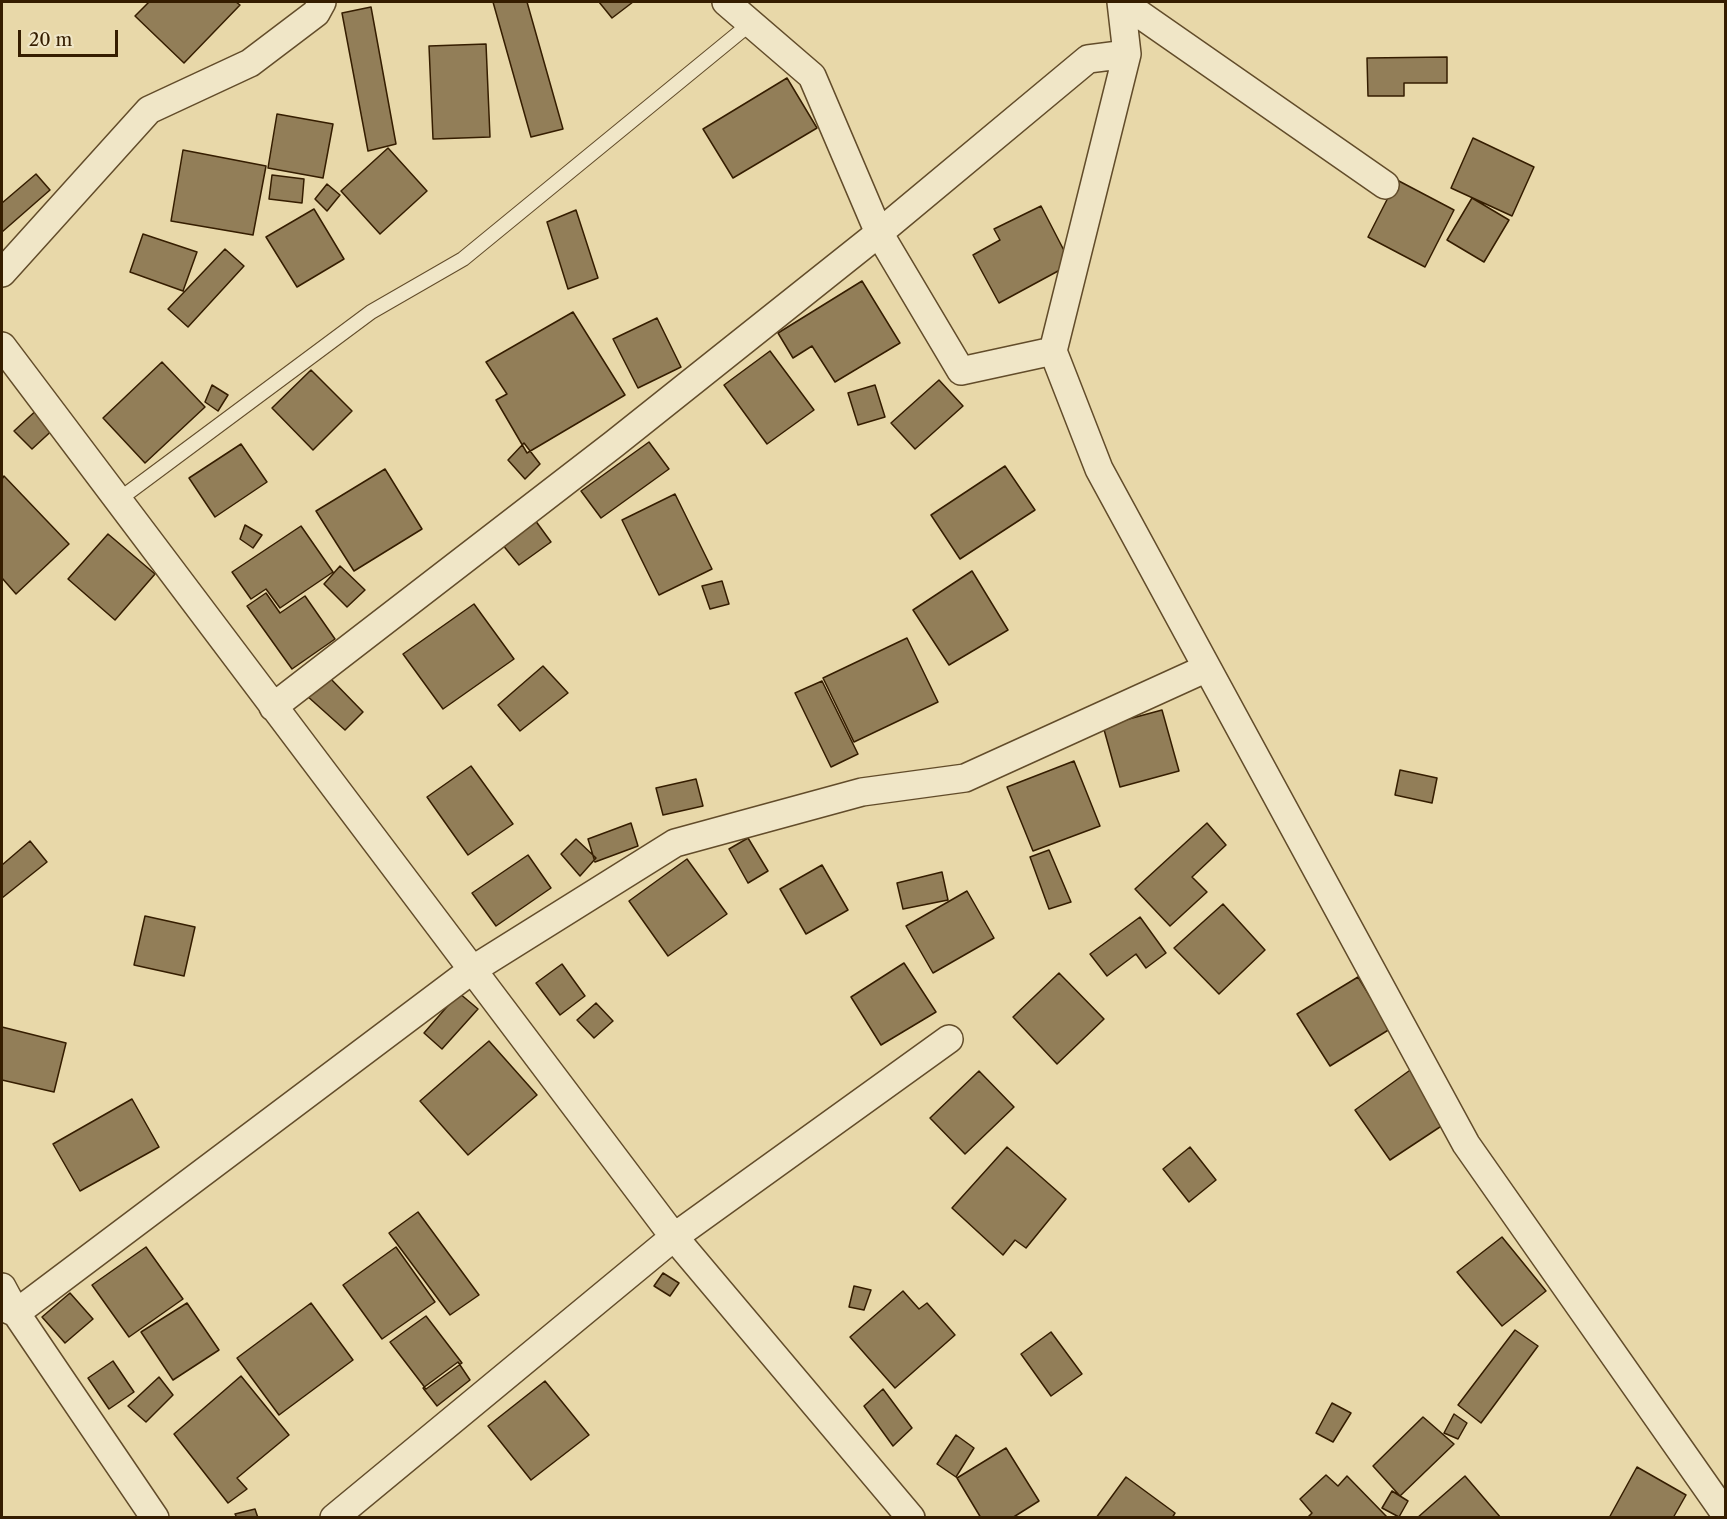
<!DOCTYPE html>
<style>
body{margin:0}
#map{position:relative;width:1727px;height:1519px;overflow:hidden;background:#e8d8a9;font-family:"Libre Caslon Text",serif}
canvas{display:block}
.frame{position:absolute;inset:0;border:3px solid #351d00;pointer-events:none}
.scale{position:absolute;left:18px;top:30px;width:100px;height:27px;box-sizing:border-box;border:3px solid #351d00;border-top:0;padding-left:8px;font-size:18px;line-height:21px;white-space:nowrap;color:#351d00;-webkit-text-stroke:4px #f0e6c7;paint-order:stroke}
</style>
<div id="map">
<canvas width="1727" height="1519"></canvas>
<div class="frame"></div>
<div class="scale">20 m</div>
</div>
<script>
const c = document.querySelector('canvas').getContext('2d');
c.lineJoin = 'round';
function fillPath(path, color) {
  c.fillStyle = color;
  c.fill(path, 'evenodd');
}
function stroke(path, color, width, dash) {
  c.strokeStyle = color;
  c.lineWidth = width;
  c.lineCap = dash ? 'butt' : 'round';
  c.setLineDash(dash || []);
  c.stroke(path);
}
const building = new Path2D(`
 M149,2H236L240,5L184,63L135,16Z
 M493,2H527L563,129L531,137Z
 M599,2H633L612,18Z
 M371,7L396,144L368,151L342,13Z
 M486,44L490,137L433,139L429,46Z
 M1447,57V83H1404V96H1368L1367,58Z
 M787,78L817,128L733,178L703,129Z
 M277,114L333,124L323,178L268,168Z
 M1473,138L1534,167L1512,216L1451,188Z
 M388,148L427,191L380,234L341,191Z
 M183,150L266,166L253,235L171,221Z
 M36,174L50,190L2,232V203Z
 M272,175L304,179L302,203L269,199Z
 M1397,180L1454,210L1425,267L1368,237Z
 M327,184L340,195L327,211L315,199Z
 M1472,198L1509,220L1484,262L1447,240Z
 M1041,206L1071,264L999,303L973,255L1000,240L994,229Z
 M314,209L344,259L297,287L266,237Z
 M576,210L598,278L568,289L547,222Z
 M143,234L197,252L183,291L130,272Z
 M225,249L244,266L188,327L168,309Z
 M862,281L900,343L835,382L812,346L793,358L778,333Z
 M573,312L625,395L527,453L496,400L507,394L486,362Z
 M657,318L681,367L638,388L613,339Z
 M770,351L814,410L767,444L724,385Z
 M162,362L205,407L145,463L103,418Z
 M311,370L352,411L313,450L272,408Z
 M939,380L963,406L915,449L891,423Z
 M212,385L228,395L218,411L205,402Z
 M875,385L885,417L858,425L848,393Z
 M41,406L58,425L32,449L14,431Z
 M649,442L669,469L601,518L581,491Z
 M524,443L540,464L525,479L508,460Z
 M241,444L267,482L215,517L189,478Z
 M1005,466L1035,510L960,559L931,515Z
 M385,469L422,529L354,571L316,511Z
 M4,476L69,544L16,594L2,578V479Z
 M675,494L712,569L659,595L622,520Z
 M535,520L551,542L519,565L502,544Z
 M245,525L262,535L253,548L240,539Z
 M301,526L333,572L280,608L266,589L251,599L232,572Z
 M108,534L155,574L115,620L68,579Z
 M340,566L365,590L347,607L324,584Z
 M972,571L1008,630L949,665L913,610Z
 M722,581L729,604L710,609L702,586Z
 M266,593L280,613L305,596L335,639L292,669L247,606Z
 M474,604L514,659L443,709L403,654Z
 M907,638L938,702L854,742L823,678Z
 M543,666L568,693L520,731L498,705Z
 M326,674L363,712L345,730L306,695Z
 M822,681L858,754L831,767L795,693Z
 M1162,710L1179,771L1120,787L1103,726Z
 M1074,761L1100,826L1033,851L1007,787Z
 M471,766L513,824L468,855L427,797Z
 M1400,770L1437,778L1432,803L1395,795Z
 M696,779L703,806L663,815L656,788Z
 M631,823L638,846L595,862L588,839Z
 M1207,823L1226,845L1192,877L1207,892L1170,926L1135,889Z
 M748,838L768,871L748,883L729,849Z
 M576,839L596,858L580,876L561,854Z
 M30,841L47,862L2,898V865Z
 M1049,850L1071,902L1049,909L1030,857Z
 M528,855L551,888L496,926L472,893Z
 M687,859L727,914L668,956L629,901Z
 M822,865L848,910L806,934L780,889Z
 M942,872L948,900L903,909L897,883Z
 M967,891L994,938L933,973L906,926Z
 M1223,904L1265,950L1219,994L1174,948Z
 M145,916L195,927L184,976L134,965Z
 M1140,917L1166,953L1146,968L1136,954L1107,976L1090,954Z
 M904,963L936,1012L881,1045L851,997Z
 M562,964L585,996L560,1015L536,983Z
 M1059,973L1104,1019L1057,1064L1013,1017Z
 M1358,977L1390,1029L1330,1066L1297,1014Z
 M459,993L478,1009L442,1049L424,1033Z
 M596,1003L613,1021L594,1038L577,1020Z
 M2,1027L66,1043L54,1092L2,1080Z
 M489,1041L537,1095L468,1155L420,1101Z
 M1413,1068L1449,1121L1390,1160L1355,1110Z
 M979,1071L1014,1107L965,1154L930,1118Z
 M132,1099L159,1147L80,1191L53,1144Z
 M1007,1147L1066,1199L1026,1248L1015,1240L1003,1255L952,1208Z
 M1190,1147L1216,1180L1189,1202L1163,1169Z
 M418,1212L479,1295L450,1315L389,1233Z
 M1502,1237L1546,1291L1502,1326L1457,1272Z
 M146,1247L183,1299L129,1337L92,1285Z
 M396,1247L435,1302L382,1339L343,1285Z
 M663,1273L679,1283L670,1296L654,1286Z
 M854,1286L871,1290L864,1310L849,1307Z
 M903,1291L919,1309L927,1303L955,1335L895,1388L850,1337Z
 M70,1293L93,1319L65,1343L42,1317Z
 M187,1303L219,1350L173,1380L141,1332Z
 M311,1303L353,1360L279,1415L237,1358Z
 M426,1316L462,1363L426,1389L390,1342Z
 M1515,1330L1538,1346L1481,1423L1458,1405Z
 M1051,1332L1082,1374L1051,1396L1021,1354Z
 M113,1361L134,1392L109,1409L88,1378Z
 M458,1362L470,1380L437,1406L423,1388Z
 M241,1376L289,1435L237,1478L247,1489L228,1503L174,1434Z
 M159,1377L173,1395L146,1422L128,1406Z
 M545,1381L589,1435L531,1480L488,1426Z
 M883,1389L912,1428L893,1446L864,1406Z
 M1332,1403L1351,1413L1333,1442L1316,1433Z
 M1454,1414L1467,1423L1458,1439L1444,1433Z
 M1423,1417L1454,1444L1400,1496L1373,1466Z
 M956,1435L974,1448L956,1477L937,1464Z
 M1006,1448L1039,1501L1012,1518H981L957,1478Z
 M1637,1467L1686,1495L1673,1518H1609Z
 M1326,1475L1338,1486L1347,1476L1387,1517L1307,1518L1312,1513L1300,1499Z
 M1465,1476L1501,1518H1417Z
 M1126,1477L1175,1513L1172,1518H1096Z
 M1392,1491L1408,1501L1399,1517L1382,1508Z
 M255,1509L258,1518H237L235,1514Z`);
const service = new Path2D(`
 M117,501L371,312L463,259L751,23`);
const minor = new Path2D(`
 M726,2L812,76L879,233L961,371L1053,351L1099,469L1466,1144L1726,1515
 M1122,2L1385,185
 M2,273L149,110L250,63L316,13L322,2
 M2,346L674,1237L911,1518
 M1053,351L1127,54L1121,2
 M273,707L614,444L879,233L1088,59L1127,54
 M2,1287L16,1313L472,970L675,843L862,792L965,778L1207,668
 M2,1307L16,1313L155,1518
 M334,1518L674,1237L949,1039`);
fillPath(building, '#927e58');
stroke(building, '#351d00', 1.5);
stroke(service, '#624c2a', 16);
stroke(minor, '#624c2a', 30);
stroke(service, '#f0e6c7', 14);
stroke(minor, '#f0e6c7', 27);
</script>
